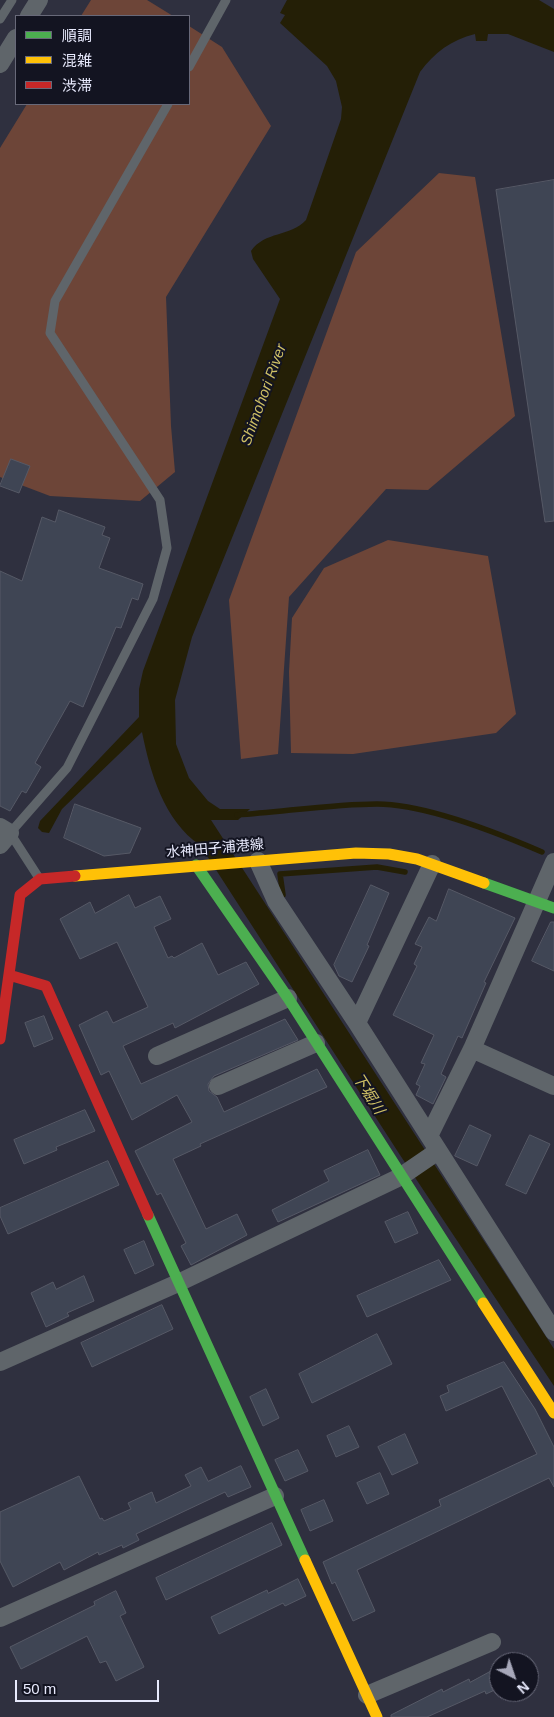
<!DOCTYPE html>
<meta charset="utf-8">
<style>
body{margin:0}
#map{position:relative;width:554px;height:1717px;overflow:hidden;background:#2f303f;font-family:Arial,"Noto Sans JP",sans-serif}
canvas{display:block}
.legend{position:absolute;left:15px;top:15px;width:175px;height:90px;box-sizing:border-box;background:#131421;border:1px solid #686979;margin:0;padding:6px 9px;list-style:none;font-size:15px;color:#e7e9fc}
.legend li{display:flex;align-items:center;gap:10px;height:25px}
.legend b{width:25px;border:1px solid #686979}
.north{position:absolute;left:489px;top:1652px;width:50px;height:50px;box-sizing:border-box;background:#131421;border:1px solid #686979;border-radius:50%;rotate:139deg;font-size:14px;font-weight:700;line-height:20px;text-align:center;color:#e7e9fc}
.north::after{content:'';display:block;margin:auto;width:18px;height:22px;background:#a7a8ba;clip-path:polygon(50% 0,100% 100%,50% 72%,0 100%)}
.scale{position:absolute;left:15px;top:1680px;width:144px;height:22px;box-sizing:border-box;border:2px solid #e7e9fc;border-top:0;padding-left:6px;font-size:15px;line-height:18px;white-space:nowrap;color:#e7e9fc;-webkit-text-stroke:4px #131421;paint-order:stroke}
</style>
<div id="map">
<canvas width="554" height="1717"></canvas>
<ul class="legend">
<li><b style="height:6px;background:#4caf50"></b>順調</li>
<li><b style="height:6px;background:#ffc107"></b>混雑</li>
<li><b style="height:6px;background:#c62828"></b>渋滞</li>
</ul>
<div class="north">N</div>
<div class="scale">50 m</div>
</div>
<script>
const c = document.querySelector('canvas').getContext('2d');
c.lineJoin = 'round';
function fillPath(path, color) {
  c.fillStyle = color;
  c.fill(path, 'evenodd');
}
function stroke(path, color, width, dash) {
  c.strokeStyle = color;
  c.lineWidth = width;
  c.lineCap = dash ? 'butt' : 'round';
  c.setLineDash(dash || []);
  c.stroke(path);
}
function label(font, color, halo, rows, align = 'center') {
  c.font = font + ' Arial,"Noto Sans JP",sans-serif';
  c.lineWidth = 4;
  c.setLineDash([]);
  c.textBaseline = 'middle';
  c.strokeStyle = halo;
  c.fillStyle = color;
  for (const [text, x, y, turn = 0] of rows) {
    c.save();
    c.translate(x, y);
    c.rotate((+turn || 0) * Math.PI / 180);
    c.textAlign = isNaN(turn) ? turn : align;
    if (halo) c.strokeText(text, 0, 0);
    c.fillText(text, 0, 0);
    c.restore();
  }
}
const green = new Path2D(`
 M91,0H147L173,16H81Z
 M189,26L222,47L271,126L166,297L171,426L175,472L140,501L50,496L0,477V148L27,104H189Z
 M439,173L475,177L515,416L428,490L386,489L289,597L278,754L241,759L229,600L356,252Z
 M388,540L488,556L516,714L496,733L353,754L291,753L289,672L292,618L324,568Z`);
const water = new Path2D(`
 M287,0H539L554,9V52L508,34H488L487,41H476L475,34C451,40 435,52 420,72L192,637L175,700L176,744L189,778L208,801L220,809H250L238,820H211L554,1349V1386L400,1155L200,845C164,821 150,772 142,732L62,809L49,833L42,832L38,828L40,821L139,717V689L143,671L280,299L253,259L251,251C265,231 290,237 306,220L341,119L342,107L336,81L327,66L280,23L285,15L280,13Z`);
const stream = new Path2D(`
 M237,815C283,812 332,804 377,804C424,804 498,833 542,852
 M283,895L280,874L377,867L405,872`);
const building = new Path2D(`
 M554,180V521L545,522L496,190Z
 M11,459L30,466L19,493L0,486Z
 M59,510L105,527L102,535L110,538L99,568L143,584L138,600L132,598L121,628L116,627L83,707L70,701L35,763L41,767L26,793L22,791L10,811L0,806V571L22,581L42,517L55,522Z
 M75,804L141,828L130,853L104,856L64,838Z
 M371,885L389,893L367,945L369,946L352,982L339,976L334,965Z
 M449,889L515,918L484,982L486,983L462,1038L458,1036L441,1074L446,1077L433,1104L416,1095L420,1086L416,1084L425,1064L421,1063L434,1035L393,1015L417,966L414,964L422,947L415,944L429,917L436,921Z
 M129,895L135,908L160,896L171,919L154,927L168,958L172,956L174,958L202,943L218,975L246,962L259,984L175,1028L173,1023L123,1046L141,1084L285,1019L298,1040L214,1076L208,1084L209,1091L217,1097L224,1112L317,1069L327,1087L200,1144L201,1146L173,1159L206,1229L237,1214L247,1235L191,1265L181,1246L186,1243L161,1193L157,1195L135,1151L192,1122L177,1095L132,1120L109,1071L101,1075L79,1025L107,1011L113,1023L148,1007L117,942L80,959L60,919L90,902L95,913Z
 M551,922H554V971L532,961Z
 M44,1016L53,1039L34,1047L25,1023Z
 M85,1110L95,1131L56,1147L57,1150L24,1164L14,1140Z
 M470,1125L491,1135L477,1166L455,1156Z
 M530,1135L550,1144L526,1194L506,1185Z
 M368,1150L380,1175L278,1222L272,1210L329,1181L324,1171Z
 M108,1161L119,1185L8,1234L0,1216V1208Z
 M408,1212L418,1233L395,1243L385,1222Z
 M144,1241L154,1265L135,1274L124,1250Z
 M439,1260L451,1280L367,1317L357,1296Z
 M84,1276L94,1301L67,1313L69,1316L46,1327L31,1293L53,1282L56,1289Z
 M162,1305L173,1329L92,1367L81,1343Z
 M377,1334L392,1364L312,1403L299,1374Z
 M504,1362L535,1409L554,1447V1487L549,1478L357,1570L375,1611L353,1621L335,1582L332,1584L323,1562L441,1506L439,1500L537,1454L502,1386L446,1411L440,1396L449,1392L447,1386Z
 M266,1389L279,1418L263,1426L250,1397Z
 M349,1426L359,1447L336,1457L327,1436Z
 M405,1434L418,1463L392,1475L378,1447Z
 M298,1450L308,1471L285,1481L275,1460Z
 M241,1466L251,1487L228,1497L225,1492L136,1534L139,1540L123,1548L122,1545L99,1555L98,1552L64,1570L60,1562L13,1587L0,1561V1512L79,1476L100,1519L102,1518L104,1521L131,1509L128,1503L152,1492L156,1503L191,1486L185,1475L201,1467L208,1481Z
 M380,1473L389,1494L367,1504L357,1483Z
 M324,1500L333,1521L310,1531L301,1510Z
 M272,1523L282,1545L166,1600L156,1578Z
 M298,1579L306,1596L285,1606L283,1603L219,1634L211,1617L267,1590L268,1593Z
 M116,1591L126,1613L120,1616L144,1667L116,1681L106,1661L100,1663L87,1636L21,1669L10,1647L95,1605L94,1602Z
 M499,1667V1688L486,1694L485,1691L427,1717H391V1715L442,1689L443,1692L469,1679L470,1682Z`);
const lane = new Path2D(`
 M0,19L12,0
 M189,67L226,0
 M39,878L10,833L67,768L153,599L167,548L160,500L50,333L55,301L168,104`);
const street = new Path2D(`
 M29,16L39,0
 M0,64L16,38
 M0,827L10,833L0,845
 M258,861L276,901L357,1023L554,1332
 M357,1023L432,864
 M472,1049L554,1086
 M157,1056L288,998
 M218,1086L316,1043
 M429,1136L472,1049L554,862
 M0,1362L178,1283L400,1177L438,1151
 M0,1618L275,1496
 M367,1695L492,1642`);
const fast = new Path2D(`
 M196,865L288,998L483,1303
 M484,883L554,908
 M148,1215L305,1560`);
const slow = new Path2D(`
 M75,876L356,853L389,854L417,859L484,883
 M483,1303L554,1413
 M305,1560L377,1717`);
const jam = new Path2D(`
 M9,975L46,986L148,1215
 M0,1039L20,895L40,879L75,876`);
const streetNames = [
 ["水神田子浦港線",215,849,-5]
];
const waterNames = [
 ["Shimohori River",264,395,-70],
 ["下堀川",368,1094,58]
];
fillPath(green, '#6d4538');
fillPath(water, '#241f06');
stroke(stream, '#241f06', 5.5);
fillPath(building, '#3f4554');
stroke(building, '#565966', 1);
stroke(lane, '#5f656a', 9);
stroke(street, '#5f656a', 18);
stroke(fast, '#4caf50', 11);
stroke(slow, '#ffc107', 11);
stroke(jam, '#c62828', 11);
label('14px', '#e7e9fc', '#131421', streetNames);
label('italic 15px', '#cfc065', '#131421', waterNames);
</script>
